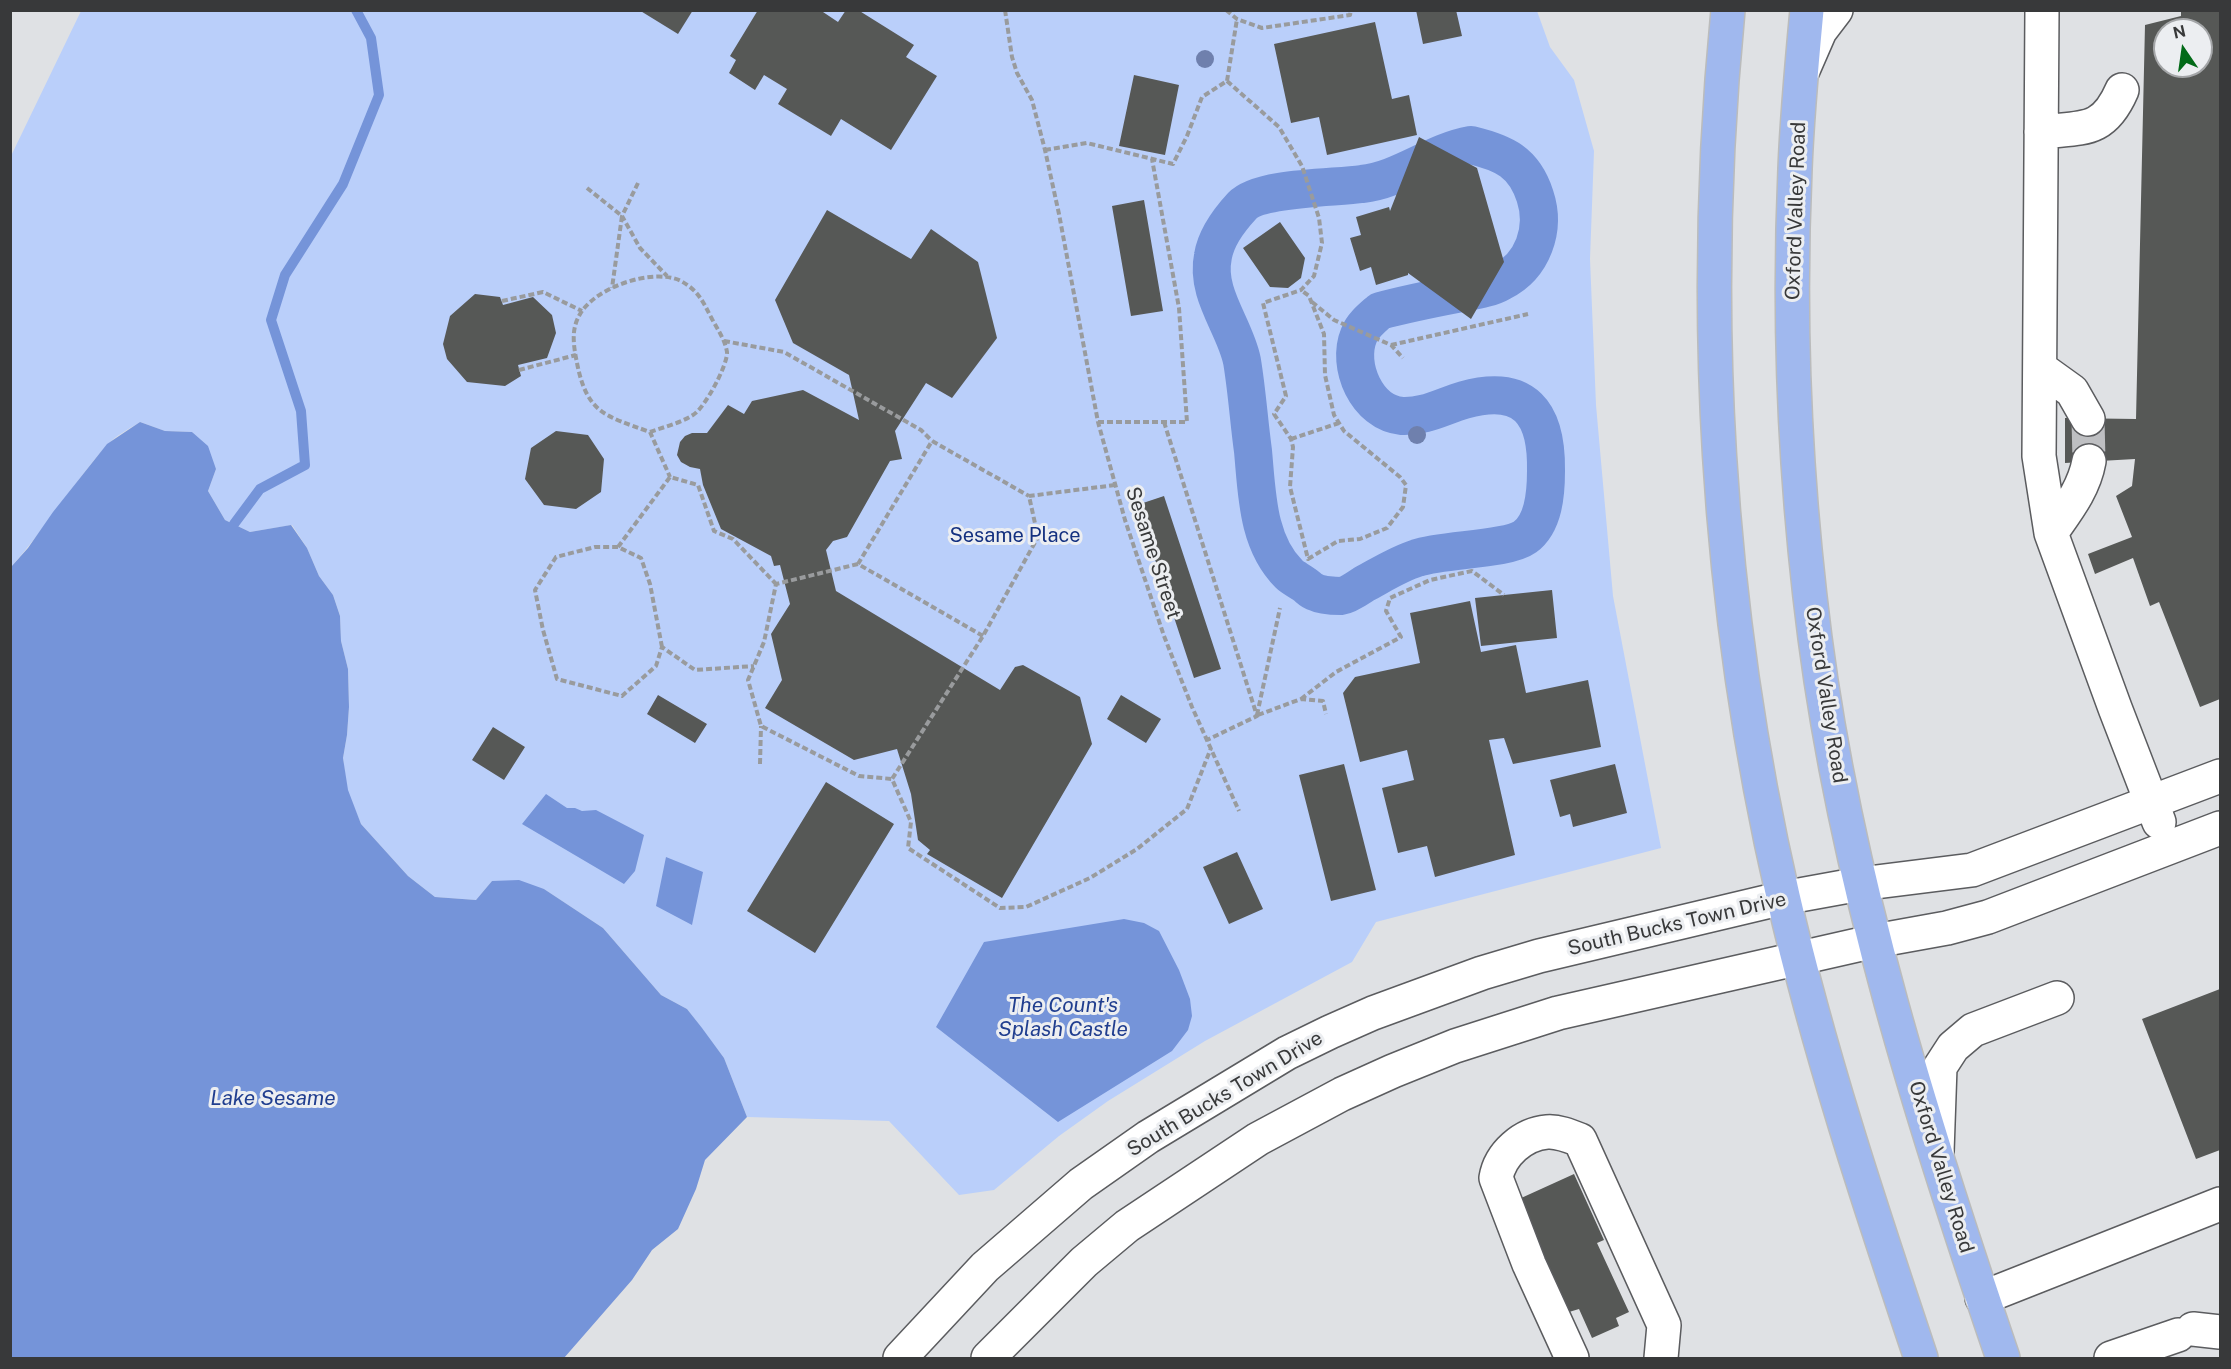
<!DOCTYPE html>
<style>
body{margin:0}
#map{position:relative;width:2231px;height:1369px;overflow:hidden;background:#dfe1e4;font-family:"Public Sans",sans-serif}
canvas{display:block}
.frame{position:absolute;inset:0;border:12px solid #38393a;pointer-events:none}
.north{position:absolute;left:2153px;top:18px;width:60px;height:60px;box-sizing:border-box;background:#eceef1;border:2px solid #a4a6a8;border-radius:50%;rotate:347deg;font-size:16px;font-weight:700;line-height:24px;text-align:center;color:#38393a}
.north::after{content:'';display:block;margin:auto;width:21px;height:27px;background:#026a18;clip-path:polygon(50% 0,100% 100%,50% 72%,0 100%)}
</style>
<div id="map">
<canvas width="2231" height="1369"></canvas>
<div class="frame"></div>
<div class="north">N</div>
</div>
<script>
const c = document.querySelector('canvas').getContext('2d');
c.lineJoin = 'round';
function fillPath(path, color) {
  c.fillStyle = color;
  c.fill(path, 'evenodd');
}
function stroke(path, color, width, dash) {
  c.strokeStyle = color;
  c.lineWidth = width;
  c.lineCap = dash ? 'butt' : 'round';
  c.setLineDash(dash || []);
  c.stroke(path);
}
function label(font, color, halo, rows, align = 'center') {
  c.font = font + ' "Public Sans",sans-serif';
  c.lineWidth = 6;
  c.setLineDash([]);
  c.textBaseline = 'middle';
  c.strokeStyle = halo;
  c.fillStyle = color;
  for (const [text, x, y, turn = 0] of rows) {
    c.save();
    c.translate(x, y);
    c.rotate((+turn || 0) * Math.PI / 180);
    c.textAlign = isNaN(turn) ? turn : align;
    if (halo) c.strokeText(text, 0, 0);
    c.fillText(text, 0, 0);
    c.restore();
  }
}
const green = new Path2D(`
 M81,11H1537L1550,47L1574,80L1594,151L1590,259L1596,405L1613,596L1661,848L1376,922L1352,962L1205,1041L1108,1101L1059,1136L994,1190L959,1195L889,1121L747,1117L724,1058L687,1009L661,995L603,928L544,889L492,881L476,900L435,897L408,876L361,824L347,790L343,758L347,735L349,707L348,669L341,641L340,616L333,595L319,576L307,548L292,525L250,532L225,520L208,491L216,469L192,432L165,431L140,422C129,429 115,436 106,446C72,485 45,529 11,567L10,158Z`);
const water = new Path2D(`
 M140,422L165,431L192,432L208,446L216,469L208,491L225,520L250,532L291,525L307,548L319,576L333,595L340,616L341,641L348,669L349,707L347,735L343,758L348,790L361,824L408,876L435,897L476,900L492,881L519,880L544,889L603,928L661,995L687,1009L702,1028L724,1058L747,1117L705,1160L696,1189L678,1229L652,1250L632,1280L564,1358H11V567L28,548L53,512L107,444Z
 M546,794L567,808H575L582,811L596,810L644,835L635,871L624,884L522,824Z
 M666,857L703,872L692,925L656,906Z
 M1124,919L1144,923L1159,931L1179,970L1190,999L1192,1016L1188,1030L1172,1051L1058,1122L936,1027L984,942Z`);
const stream = new Path2D(`
 M234,524L260,489L305,465L301,411L271,320L285,275L343,184L379,95L371,38L356,10`);
const canal = new Path2D(`
 M1471,145C1504,153 1524,162 1535,196C1546,229 1533,266 1501,282C1489,289 1471,291 1457,294C1431,299 1406,304 1380,311C1372,318 1363,325 1359,335C1346,366 1367,413 1402,416C1425,417 1443,406 1464,400C1525,383 1547,413 1546,471C1546,493 1544,523 1525,537C1507,550 1443,549 1417,558C1398,564 1381,575 1364,584C1358,588 1348,595 1341,596C1335,596 1321,595 1315,592C1311,591 1308,587 1305,585C1300,581 1293,578 1289,574C1257,542 1257,493 1253,451C1249,422 1247,391 1242,361C1235,326 1205,294 1213,256C1216,238 1230,219 1242,206C1260,187 1334,188 1362,184C1400,180 1432,152 1471,145Z`);
const building = new Path2D(`
 M639,10H693L678,34Z
 M758,10H820L838,22L846,10H858L914,45L906,57L937,76L891,150L841,119L831,136L778,104L787,89L764,75L755,90L729,73L736,60L730,56Z
 M1416,10H1456L1462,36L1423,44Z
 M2181,10H2220V699L2200,707L2159,602L2150,606L2133,558L2095,574L2088,554L2132,537L2116,496L2132,486L2135,459L2065,463V418L2136,419L2145,25L2181,16ZM2165,30H2201V66H2165Z
 M1375,22L1392,99L1409,95L1417,135L1327,155L1319,117L1291,123L1274,44Z
 M1134,75L1179,85L1165,155L1119,146Z
 M1419,137L1477,168L1504,262L1471,319L1408,273V275L1376,285L1371,267L1360,271L1350,238L1361,235L1356,217L1389,207L1390,211Z
 M1144,200L1163,311L1131,316L1112,206Z
 M827,210L911,259L931,229L978,262L997,338L952,398L926,383L895,431L902,459L890,461L847,537L833,541L826,550L836,591L1000,690L1015,667L1023,665L1080,697L1092,744L1002,898L927,854L930,850L918,840L911,794L897,749L854,760L765,708L782,680L771,634L790,604L780,565L774,566L771,556L721,529L703,485L700,469L690,467L681,462L677,455L680,442L685,436L692,433H707L728,405L744,414L752,401L803,390L859,420L849,375L793,343L775,300Z
 M1280,222L1305,258L1301,278L1288,288L1270,287L1243,248Z
 M475,294L500,297L503,305L533,297L552,315L556,333L547,358L518,365L521,376L505,386L467,382L447,359L443,344L450,316Z
 M556,431L588,435L604,459L601,492L576,509L544,505L525,479L531,448Z
 M1164,496L1221,669L1194,678L1137,505Z
 M1552,590L1557,638L1481,646L1475,598Z
 M1470,601L1481,652L1516,645L1526,693L1588,680L1601,747L1513,764L1504,738L1489,740L1515,855L1435,877L1427,846L1398,853L1382,788L1414,780L1407,750L1360,762L1343,693L1355,677L1420,663L1410,613Z
 M658,695L707,724L695,743L647,714Z
 M1121,695L1161,719L1146,743L1107,719Z
 M493,727L525,747L504,780L472,760Z
 M1344,764L1376,890L1331,901L1299,775Z
 M1615,764L1627,813L1573,827L1570,814L1560,817L1550,780Z
 M826,782L894,824L815,953L747,911Z
 M1237,852L1263,909L1229,924L1203,867Z
 M2220,989V1150L2196,1159L2142,1019Z
 M1574,1174L1604,1240L1597,1243L1629,1312L1616,1318L1619,1326L1592,1338L1579,1309L1569,1312L1519,1199Z`);
const minorTunnel = new Path2D(`
 M2088,419L2089,461`);
const path = new Path2D(`
 M1005,10L1012,57L1017,73L1032,100L1045,150L1059,214L1098,422L1125,520L1164,636L1192,707L1239,811
 M1226,10L1237,19L1262,28L1350,15L1351,10
 M1227,81L1279,127L1302,166L1319,218L1322,243L1314,276L1301,290L1263,303L1286,396L1274,414L1291,439L1293,447L1290,487L1308,559L1338,541L1360,539L1387,528L1403,507L1406,485L1400,477L1344,431L1334,415L1325,375L1324,334L1309,296L1301,290
 M1045,150L1087,143L1173,164L1187,136L1202,97L1227,81L1237,19
 M638,183L622,216L640,248L667,276
 M587,188L622,216L612,288
 M502,301L543,292L582,311
 M1312,302L1334,320L1391,345L1403,358
 M724,341L784,352L921,430L932,441
 M1391,345L1528,314
 M519,370L576,355
 M1098,422H1187L1179,308L1152,159
 M1164,422L1257,716L1207,740
 M650,432C664,427 680,423 693,415C704,409 728,365 727,352C725,340 718,330 712,319C703,302 699,291 681,281C653,267 591,288 578,318C571,332 574,348 577,363C587,414 606,416 650,432L670,477
 M1291,439L1339,423
 M1115,485L1029,496L1038,537L983,636L892,779L911,822L908,848L1000,908L1026,907L1090,878L1137,849L1187,809L1211,748
 M618,547L670,477L698,485L714,531L733,539L776,584
 M858,564L776,584L764,642L748,680L761,726L859,776L892,779
 M983,636L858,564L932,441L1029,496
 M662,647L650,584L641,558L618,547H595L556,557L535,590L543,630L557,679L622,696L656,666L662,647L695,670L754,666
 M1301,699L1336,672L1401,637L1386,611L1390,598L1430,580L1472,571L1504,595
 M1257,715L1280,608
 M1258,715L1301,699L1323,701L1326,714
 M760,764L761,726`);
const minor = new Path2D(`
 M2042,10L2039,456L2051,533L2115,708L2159,822
 M1803,70L1820,31L1836,10
 M2041,132C2082,127 2103,134 2122,90
 M2040,368L2072,391L2088,419
 M2051,533C2067,510 2084,489 2089,461
 M1937,1152L1940,1067L1953,1047L1973,1030L2057,998
 M1982,1298L2220,1204
 M2193,1329L2220,1332
 M900,1358L985,1267L1081,1184L1148,1137L1287,1053L1330,1032L1373,1013L1482,973L1539,956L1783,898L1860,884L1972,870L2220,776
 M988,1358L1084,1262L1127,1226L1258,1139L1342,1094L1393,1071L1455,1046L1558,1013L1875,941L1947,928L1988,917L2220,828
 M1572,1358L1529,1264L1496,1178C1500,1154 1523,1134 1547,1132C1558,1131 1570,1136 1580,1140L1664,1325L1661,1358
 M2111,1358L2178,1335`);
const major = new Path2D(`
 M1728,10C1699,306 1716,606 1783,896C1819,1053 1870,1206 1921,1358
 M1807,10C1802,63 1797,116 1795,169C1788,325 1795,483 1815,638C1847,884 1923,1124 2003,1358`);
const trees = [
 [1205,59],
 [1417,435]
];
const streetNames = [
 ["Oxford Valley Road",1796,211,-88],
 ["Sesame Street",1153,553,72],
 ["Oxford Valley Road",1826,695,81],
 ["South Bucks Town Drive",1677,924,-13],
 ["South Bucks Town Drive",1225,1094,-31],
 ["Oxford Valley Road",1941,1167,73]
];
const parkNames = [
 ["Sesame Place",1015,536]
];
const waterNames = [
 ["The Count's",1063,1006],
 ["Splash Castle",1063,1030],
 ["Lake Sesame",273,1099]
];
fillPath(green, '#bacffa');
fillPath(water, '#7594d9');
stroke(stream, '#7594d9', 10);
stroke(canal, '#7594d9', 38);
fillPath(building, '#565856');
stroke(minorTunnel, '#bebfc2', 33, [33, 16]);
stroke(minor, '#5b5c5f', 36);
stroke(major, '#bbbcbc', 36);
stroke(path, '#999b9d', 4, [6, 3]);
stroke(minor, '#fff', 33);
stroke(major, '#a0b8ee', 33);
c.fillStyle = '#6f80ad';
for (const [x, y] of trees) {
  c.beginPath();
  c.arc(x, y, 9, 0, 2 * Math.PI);
  c.fill();
}
label('20px', '#38393a', '#eceef1', streetNames);
label('20px', '#143180', '#eceef1', parkNames);
label('italic 21px', '#203e8f', '#eceef1', waterNames);
</script>
